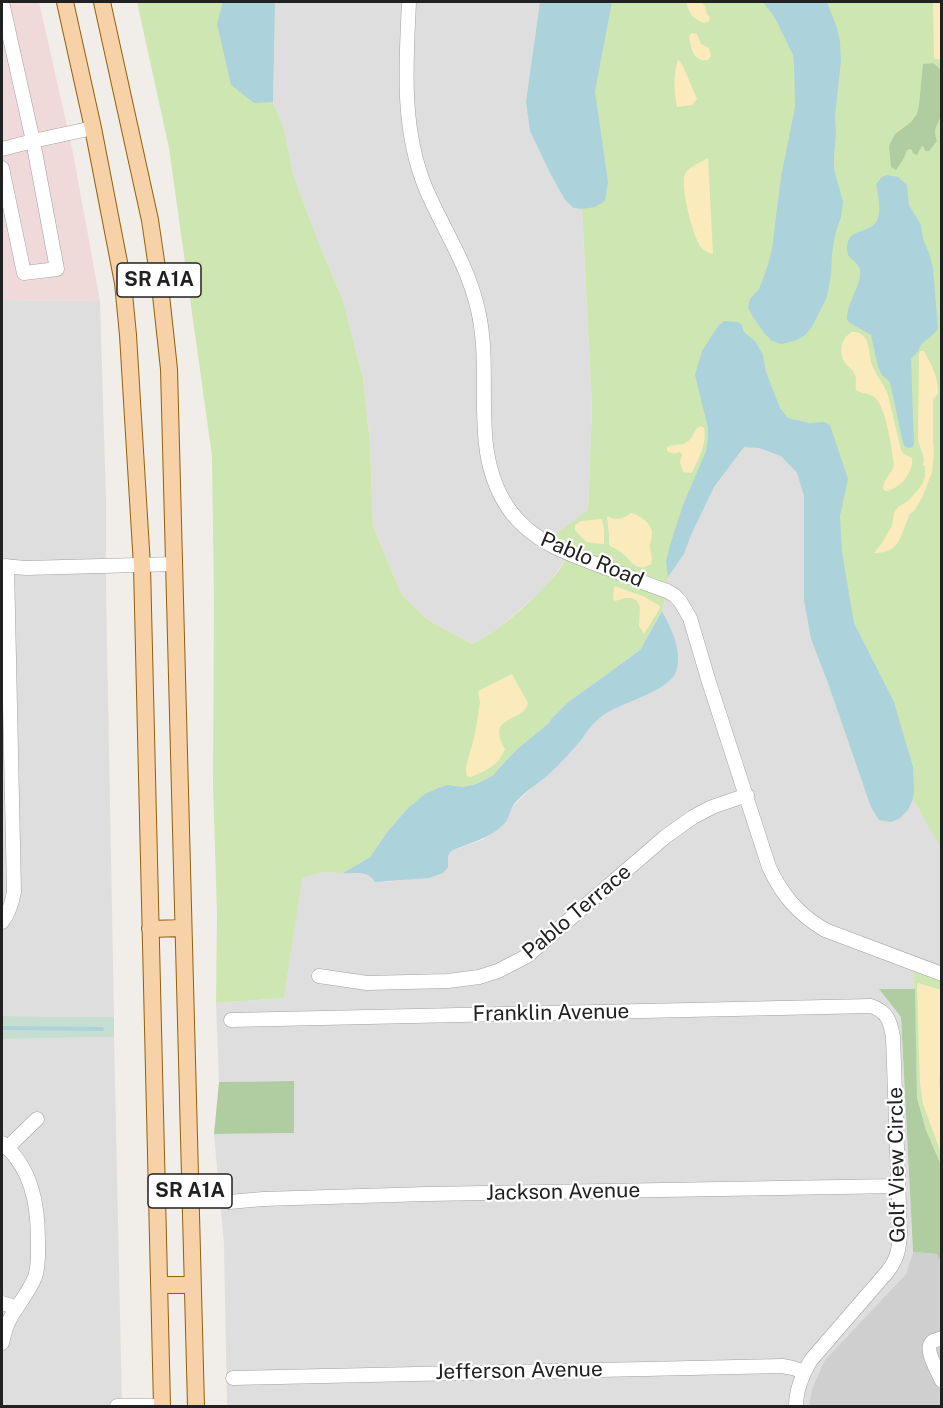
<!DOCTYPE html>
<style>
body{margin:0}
#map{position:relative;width:943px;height:1408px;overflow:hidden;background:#f1ede8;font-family:"Public Sans",sans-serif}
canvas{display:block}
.frame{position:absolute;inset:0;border:3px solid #212121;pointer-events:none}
</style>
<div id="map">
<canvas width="943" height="1408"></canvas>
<div class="frame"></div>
</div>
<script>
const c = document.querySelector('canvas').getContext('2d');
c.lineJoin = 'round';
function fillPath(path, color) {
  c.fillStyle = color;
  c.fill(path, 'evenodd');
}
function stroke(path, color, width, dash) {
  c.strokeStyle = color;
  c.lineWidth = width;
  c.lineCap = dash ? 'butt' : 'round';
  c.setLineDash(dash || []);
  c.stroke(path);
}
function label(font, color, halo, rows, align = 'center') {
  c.font = font + ' "Public Sans",sans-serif';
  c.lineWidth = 4.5;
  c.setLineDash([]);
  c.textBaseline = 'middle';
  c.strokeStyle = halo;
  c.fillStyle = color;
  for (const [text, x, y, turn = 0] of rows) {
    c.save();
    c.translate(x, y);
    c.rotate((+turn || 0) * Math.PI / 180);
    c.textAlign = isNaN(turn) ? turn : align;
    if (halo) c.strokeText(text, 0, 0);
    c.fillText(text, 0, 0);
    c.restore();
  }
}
const residential = new Path2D(`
 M275,2H540L526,103L530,131L550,173L564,198L568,203L582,209L592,407L588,510L551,537L571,547L570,554L544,589L496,630L472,644L428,620L402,595L373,526L370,444L363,378L343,300L320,246L293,174L284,128L273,102Z
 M2,300L100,301L106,500V591L114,1017L2,1016Z
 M744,447L759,448L781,456L797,473L804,496V600L811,639L828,683L913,799L942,848L941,978L914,972L915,989L880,990L901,1017L913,1252L906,1274L826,1360L812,1389L809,1406H227L224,1244L214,1134L293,1133V1081L219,1082L216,1003L284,998L301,878L323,872L366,873L373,878L386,882L404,880L448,867V856L451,851L482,840L505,823L513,806L579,742L592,724L600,717L608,711L642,697L663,685L677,649L670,627L662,611L667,591L668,577L684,554L691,535L714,487Z
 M114,1037L122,1406H2V1039Z`);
const commercial = new Path2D(`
 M2,2H39L72,148L100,301L2,300Z`);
const religious = new Path2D(`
 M913,1252L937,1254L942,1262L941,1406H809L812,1389L825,1360L906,1274Z`);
const grass = new Path2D(`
 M137,2H275L273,102L284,128L293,174L320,246L343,300L363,378L370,444L373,526L402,595L428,620L472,644C480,639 489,635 497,629C516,615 569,570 570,547L551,537L588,510L592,407L582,209L574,208L564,198L550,173L530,131L526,102L540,2H941V848L913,799C908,808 902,821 890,822C887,823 883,821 879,820L871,807L828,683L811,639L804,600V496L797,473L781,456L759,448L744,447L714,487L691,535L684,554L668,577L667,591L662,611L640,650L567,703L552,718L550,723L516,750L492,776L476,784L463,787L448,785L407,809L388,831L370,857L343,873L323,872L302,878L284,998L216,1003L217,913L213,786L214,602L212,456L169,148Z
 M914,971L941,978V1165L926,1130L917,1098Z`);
const forest = new Path2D(`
 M933,63C938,66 940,69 942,74C943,80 943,108 941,113C939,126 932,126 937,141L929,151H925L924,147L922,146L917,155L913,153L911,149L907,150L904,158L896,170L891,167L889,146L895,134L911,122L917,114L919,105L923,64Z
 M879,989H915L917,1098L926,1130L941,1165V1262L937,1254L913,1252L901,1017Z
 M294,1081V1133L214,1134L219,1082Z`);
const wetland = new Path2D(`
 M2,1016L114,1017V1037L2,1039Z`);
const sand = new Path2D(`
 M686,2H700L705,6L707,14L710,17L709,21L704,23C693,19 689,13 686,2Z
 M933,2H941V60L934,58Z
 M692,33L697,34L701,44L709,48L711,56L708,60C693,62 691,48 689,36Z
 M678,59L683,66L697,99L692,105L677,107C674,89 673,77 678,59Z
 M708,158L713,254C709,253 704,251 701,247C693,237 680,187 685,174C688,167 701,162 708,158Z
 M852,332C858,332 861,333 865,338C870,345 869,357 872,365C876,376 884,384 888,395L901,450L904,454L912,458C914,472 900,489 886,491L883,489C883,479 892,474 894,465C892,450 886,405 874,397C868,393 862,394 856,390C855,385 857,380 855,375C853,369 848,367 845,363C838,352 841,338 852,332Z
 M920,351H924C932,366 938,376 938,394L933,399V441L934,453L932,472L922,498L914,511L910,514C900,534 902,553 874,553L882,543L892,526L894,513L898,507L908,501L922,485L925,477V466L923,465L924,459L918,440L919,355Z
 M701,426L704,428C707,442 699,459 692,472L691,473L683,472L680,462L682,454L680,452C675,454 672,454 667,451V447C673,444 681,446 687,442C695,437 692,430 701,426Z
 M631,513C640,515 652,524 652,533C652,539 649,544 650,549C651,555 653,557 651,564C636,573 633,562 622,553C618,549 613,548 609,545V535L607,516C616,521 624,519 631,513Z
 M602,519L604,530V544L586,542L575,530V525L581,521Z
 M614,586L643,596L660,606V608L644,634L639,626L640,607L637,601L632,598H626L615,601L613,599Z
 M512,674L528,703C524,723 485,714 505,749C499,765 486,771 471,777L467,776L466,772V767L475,734L480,702L478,691Z
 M918,983L941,990L942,1052L939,1083L942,1095L941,1153L923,1104L920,1083L917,986Z`);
const water = new Path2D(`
 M223,2H275L273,102L254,103L231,85L217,24Z
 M540,2H612L595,91L608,182L605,201L595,207L582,209L574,208L568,203L564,198L550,173L530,131L526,102Z
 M763,2H827L837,28L840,41L841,61L835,116L836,133L834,156V169L843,202L841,217L835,235L832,254L831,275L827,297L812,327L805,335L797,340L782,344L772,341L765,334L753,317L748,308L750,299L759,289L763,279L769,261L772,248L781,177L795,107L794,63L793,55L775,18Z
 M887,175L898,177L907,185L909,205L921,225L923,239L929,253L933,268L938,328C933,338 920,341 918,352L911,359L914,443L913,447L909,448L905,447L903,443L890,382L882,375L878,367L871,335L850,323L847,320C846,302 865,281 859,267C857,263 851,259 848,255C842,224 872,237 878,218C881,208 878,194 876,184L882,177Z
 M724,321L738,322L742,325L744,332L755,341L763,355L766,372L780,408L788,418L809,423L824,422L830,425L848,479L840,516L842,552L854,623L894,702L913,767L914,791L913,799L908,810L900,818L891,822L879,820L871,807L828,683L811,639L804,600V496L797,473L781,456L759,448L744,447L714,487L691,535L684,554L668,577L666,562L670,545L683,505L706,451L708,438V428L695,375L702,351L718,326Z
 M662,611C671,628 683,651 676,672C668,692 619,703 602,716C593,723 587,731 581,740C571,752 560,764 549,774C538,784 524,792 514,804C510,810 509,819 504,824C489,839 469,843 451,851L448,856V867L443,873L429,878L375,882C368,870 356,874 343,873L370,857L388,831L407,809L425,794L438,788L448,785L463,787L476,784L492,776L516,750L549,723L552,718L567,703L640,650Z`);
const stream = new Path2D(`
 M2,1028L102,1029`);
const minor = new Path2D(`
 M409,2C406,65 401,129 426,189C444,231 468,265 478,310C494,377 467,453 511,512C536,545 575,556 612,570C630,577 648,585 667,591L674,595L680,601L690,618L708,679L769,867C782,895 798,914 825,930L942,974
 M2,149L33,141L2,2
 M2,168L24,273L57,269L33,141L93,128
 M2,566L26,568L175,564
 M2,922C9,913 12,903 14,892L7,566
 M319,976L367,983L448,981L479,977L498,971L527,956L665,837L693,817L712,807L747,795
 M231,1020L871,1006C888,1012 890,1021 893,1037L900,1233C899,1248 898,1258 888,1271L811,1360C802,1375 796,1389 796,1406
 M2,1143C31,1167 38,1203 38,1240C38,1252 39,1265 35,1277C29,1292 19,1303 11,1317C6,1325 4,1334 2,1343
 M7,1148L37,1119
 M229,1202L263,1199L427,1194L898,1186
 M2,1303L17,1308
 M942,1338C938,1340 934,1340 932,1342C924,1349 938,1372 942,1381
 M233,1378L782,1366L793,1368L804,1372
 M117,1406H162`);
const major = new Path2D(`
 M65,2L93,128L123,283L128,335L142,566L162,1406
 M102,2L150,220L161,295L169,369L196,1406
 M150,929L183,928
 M159,1285H192`);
const shields = [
 [159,280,84],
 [190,1191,84]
];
const shieldNames = [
 ["SR A1A",159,280],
 ["SR A1A",190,1191]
];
const streetNames = [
 ["Pablo Road",592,560,23],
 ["Pablo Terrace",577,912,-40],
 ["Franklin Avenue",551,1013,-1],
 ["Golf View Circle",897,1165,-91],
 ["Jackson Avenue",563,1192,-1],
 ["Jefferson Avenue",519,1371,-1]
];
fillPath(residential, '#dfdede');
fillPath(commercial, '#f0d9d9');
fillPath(religious, '#cfcfcf');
fillPath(grass, '#cee7b2');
fillPath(forest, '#afcda0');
fillPath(wetland, '#c6ded2');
fillPath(sand, '#fbebbc');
fillPath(water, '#acd3db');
stroke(stream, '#acd3db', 4);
stroke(minor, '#a2a2a2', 15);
stroke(major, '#956009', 18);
stroke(minor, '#fff', 14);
stroke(major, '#f7d1a7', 16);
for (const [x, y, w] of shields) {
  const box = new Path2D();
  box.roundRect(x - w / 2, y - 17, w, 34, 4.5);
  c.fillStyle = '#fff';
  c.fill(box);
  stroke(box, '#212121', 1.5);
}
label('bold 20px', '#212121', null, shieldNames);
label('21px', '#212121', '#fff', streetNames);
</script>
